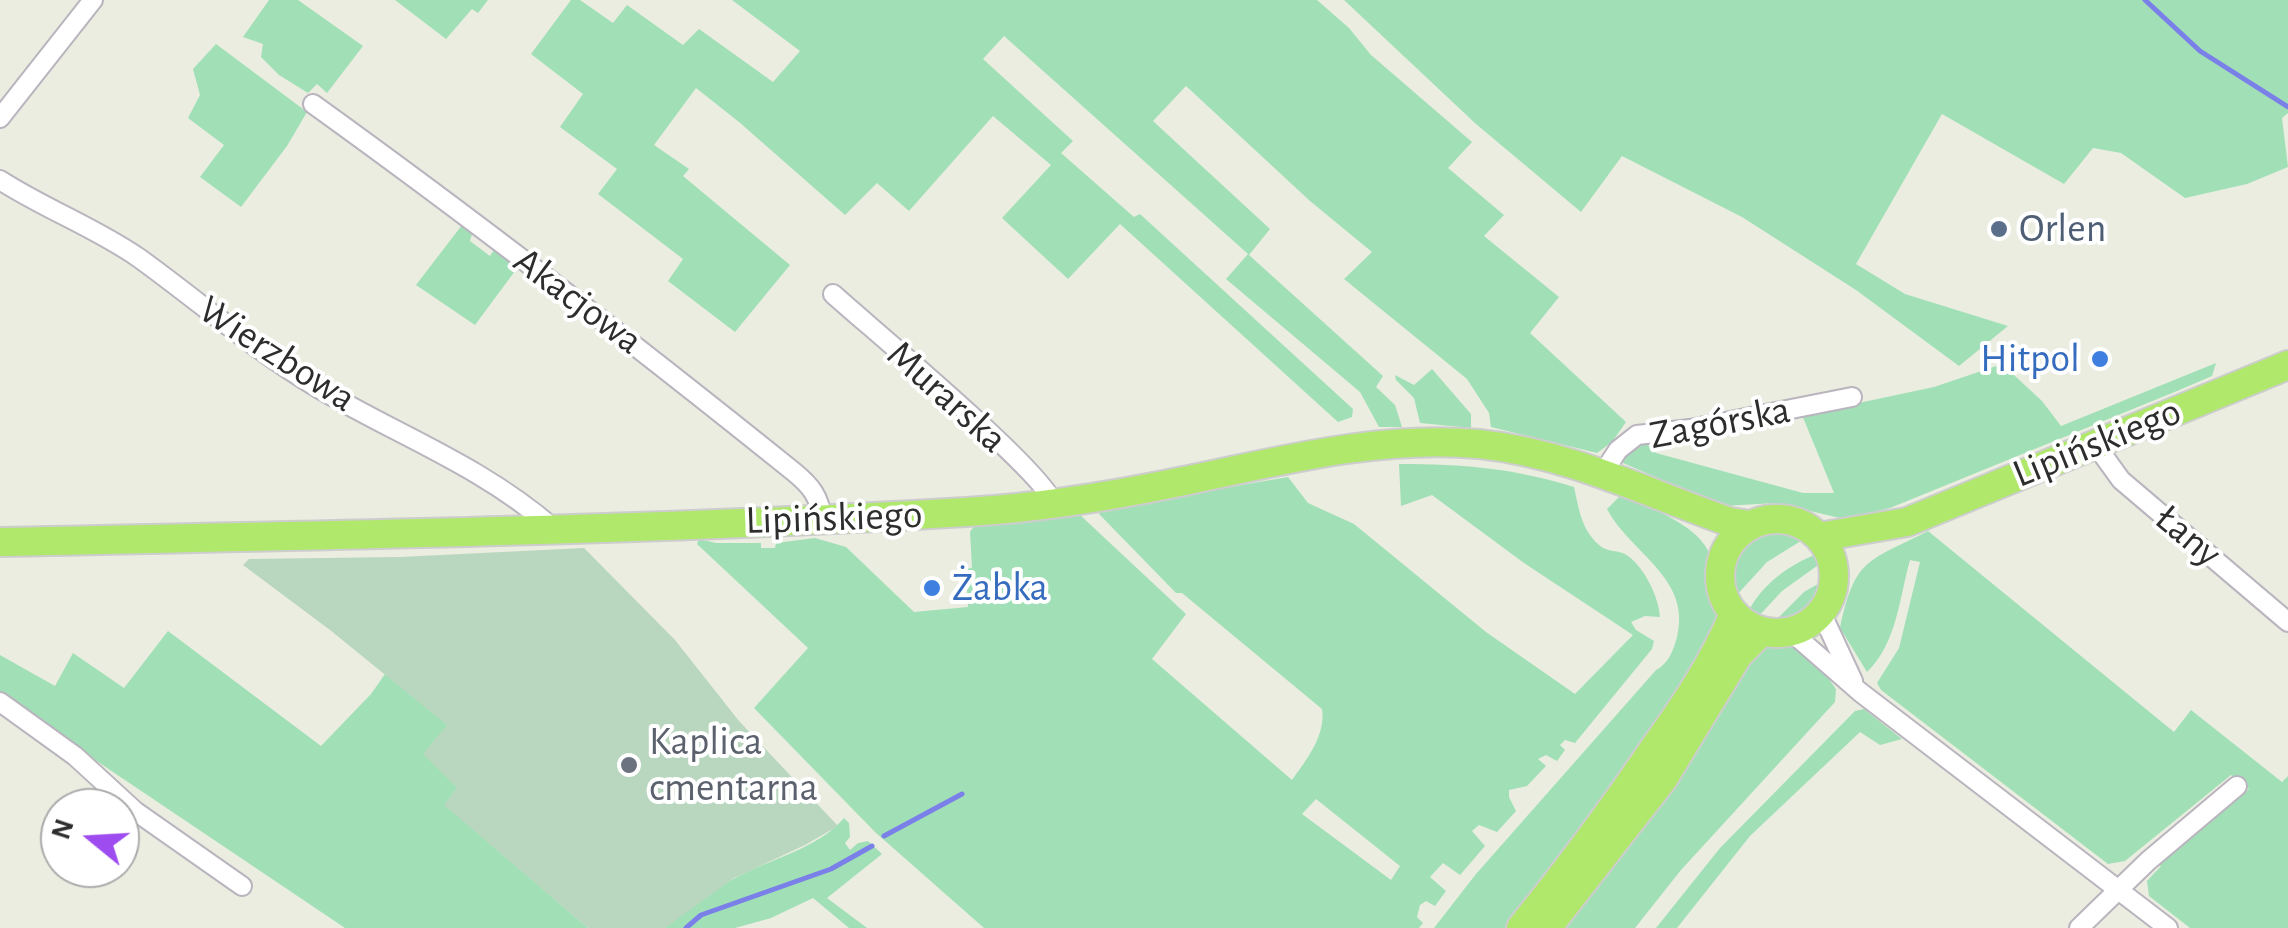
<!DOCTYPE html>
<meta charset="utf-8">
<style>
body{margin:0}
#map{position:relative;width:2288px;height:928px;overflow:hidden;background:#eaede0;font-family:"Alegreya Sans",sans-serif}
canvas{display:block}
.north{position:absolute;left:40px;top:788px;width:100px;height:100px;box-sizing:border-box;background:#fff;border:2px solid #ababab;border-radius:50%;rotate:288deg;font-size:28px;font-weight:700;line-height:40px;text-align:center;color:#2d2d2d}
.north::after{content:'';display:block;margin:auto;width:35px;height:45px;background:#9e4cef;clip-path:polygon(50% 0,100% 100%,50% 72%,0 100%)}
</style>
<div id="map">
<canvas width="2288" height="928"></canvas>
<div class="north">N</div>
</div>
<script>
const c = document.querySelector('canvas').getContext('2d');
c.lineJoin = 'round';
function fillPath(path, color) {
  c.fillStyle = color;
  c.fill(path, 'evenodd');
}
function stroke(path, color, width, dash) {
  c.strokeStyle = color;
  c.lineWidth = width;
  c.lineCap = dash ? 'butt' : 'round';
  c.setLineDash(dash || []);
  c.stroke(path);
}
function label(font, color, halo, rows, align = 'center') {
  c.font = font + ' "Alegreya Sans",sans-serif';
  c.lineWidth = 8;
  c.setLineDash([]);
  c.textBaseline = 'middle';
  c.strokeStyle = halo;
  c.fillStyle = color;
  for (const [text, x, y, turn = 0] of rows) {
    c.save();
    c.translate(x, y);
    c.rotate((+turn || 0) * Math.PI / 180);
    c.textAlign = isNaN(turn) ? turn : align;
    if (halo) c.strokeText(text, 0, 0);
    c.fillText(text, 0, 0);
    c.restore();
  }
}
const green = new Path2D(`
 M269,0H298L363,46L327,93L317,84L308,93L279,75L261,57L263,44L243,37Z
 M395,0H488L478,13L472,9L446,39Z
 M571,0H580L613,23L627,5L683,45L699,29L773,82L800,51L732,0H1317L1349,28L1371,55L1472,142L1448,168L1504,215L1484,236L1559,297L1530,333L1626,422L1612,442L1597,453L1491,427L1489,413L1467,379L1344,279L1372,252L1310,201L1186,86L1153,121L1270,229L1249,255L1383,376L1376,387L1395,405L1402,427H1379L1360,392L1226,279L1248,254L1004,36L983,59L1073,141L1061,153L1134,217L1140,214L1353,409L1352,417L1338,422L1120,224L1068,279L1002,218L1051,165L993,116L909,211L877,183L845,215L739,122L696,88L654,145L689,169L683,176L790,265L735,332L668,281L683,259L598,194L617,169L560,127L583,94L531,54Z
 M1344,0H2288V113L2282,118L2288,167L2247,184L2185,198L2121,153L2093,148L2064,184L1942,114L1856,264L1905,294L2008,326L1959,366L1856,290L1742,217L1622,156L1581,212L1476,124Z
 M216,44L307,112L287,146L241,207L200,177L224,145L188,118L200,95L193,69Z
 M462,225L472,234L470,241L490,256L494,250L518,267L475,325L416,285Z
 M2216,363L2212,376L2177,391L1890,508L1844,519L1776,503L1723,506L1623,463L1625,456L1645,442L1656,453L1803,493H1834L1802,415L1934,387L2002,364L2042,401L2061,426Z
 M1432,369L1471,414V428L1420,423L1414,398L1396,380L1395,375L1414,385Z
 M1399,464C1464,464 1512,468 1574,487C1579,509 1581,529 1599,545C1607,553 1619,549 1628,556C1645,568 1659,598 1660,617L1645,616L1631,622L1636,630L1654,641L1652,649L1575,743L1565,740L1560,745L1565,750L1557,761L1546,755L1538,759L1546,766L1527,786L1509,790V797L1516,811L1497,832L1479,825L1472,831L1485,846L1460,875L1443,863L1430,877L1446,891L1435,906L1426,901L1420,905L1417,917L1423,923L1419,928H984L875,832L754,708L808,648L697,544L699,539L716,543H761V548H775L776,543L815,538L846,547L914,612L968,607L966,569L972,568L970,532L975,525L1079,514L1186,614L1152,659L1292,780C1307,759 1326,735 1322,709L1182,593H1176L1099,514L1103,509L1288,477L1308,503L1354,524L1486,632L1575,694L1633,635L1524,563L1432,495L1401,506ZM1316,799L1400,866L1391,880L1302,814Z
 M1621,495C1647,506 1705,527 1711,559C1715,580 1713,591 1722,614C1661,725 1586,830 1505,928H1434L1476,874L1656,670C1669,663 1673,651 1677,637C1692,578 1630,553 1607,509Z
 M1769,530L1789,531L1804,539L1767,562L1735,597C1724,561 1737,544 1769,530Z
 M1928,531L2174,732L2191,710L2282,782L2288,776V928H2190L2149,896L2147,881L2161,866L2157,863L2249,789L2231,775L2125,861L2108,864L1881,690L1877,683L1899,648L1920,562L1910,560C1899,599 1897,643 1867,672L1840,628C1855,557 1868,562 1928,531Z
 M1817,554L1821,563L1782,591L1756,619L1748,612C1762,585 1788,565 1817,554Z
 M1823,581C1818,607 1800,621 1773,623L1804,592Z
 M168,631L321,746L371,694L385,674L448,725L457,788L445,805L588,928H345L0,696V655L55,686L73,653L124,688Z
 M1780,642C1807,645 1821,668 1836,689L1835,702L1681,870L1635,928H1561L1741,665L1769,643Z
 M1864,709L1902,739L1880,745L1860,732L1750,836L1677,928H1656L1720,848L1855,711Z
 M844,818L849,823L850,837L845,843L850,850L858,843L868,841L882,854L827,898L867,928H849L813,898L771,918L735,928H665C685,910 711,891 735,878C769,859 818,849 844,818Z`);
const cemetery = new Path2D(`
 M584,548L675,640L739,721L838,826L805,845L734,878L665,928H588L444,805L457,788L423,754L447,725L330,630L243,565L249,559L400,557Z`);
const stream = new Path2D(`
 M2145,0L2200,51L2288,107
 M884,836L962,794
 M686,928L701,915L831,869L872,846`);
const street = new Path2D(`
 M313,104C477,222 636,345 794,472C811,486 819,496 822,518
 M0,118L93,0
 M0,180C45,209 96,228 139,258C200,302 254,350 318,388C399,436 480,465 553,528
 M833,294C867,325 1048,475 1054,505
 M2095,444L2121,480L2288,622
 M1603,473L1618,450L1637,435L1690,429L1852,397
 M1821,612L1853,681
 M1790,631L1860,692L2168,928
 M0,702L75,756L135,811L242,886
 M2079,928L2148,861L2237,786`);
const primary = new Path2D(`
 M1720 576a57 57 0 1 1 114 0a57 57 0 1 1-114 0Z
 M1819,537L1907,522L2288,365
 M0,542C322,535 645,531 966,512C1040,508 1112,496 1184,481C1281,461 1378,435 1479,444C1568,453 1647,493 1730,522L1750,525
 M1521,928C1568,870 1613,809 1655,747C1685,705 1714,662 1734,614
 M1547,928L1663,779L1738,655L1762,631`);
const markers = [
 [1999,229,10,"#5c6f8a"],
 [2100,359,10,"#3f7fe0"],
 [932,588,10,"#3f7fe0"],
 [629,765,10,"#6b7280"]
];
const serviceNames = [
 ["Orlen",2019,229]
];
const streetNames = [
 ["Akacjowa",578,301,37],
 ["Wierzbowa",277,354,33],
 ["Murarska",947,397,42],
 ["Zagórska",1720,423,-11],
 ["Lipińskiego",2097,443,-22],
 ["Lipińskiego",834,518,-2],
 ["Łany",2188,536,40]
];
const shopNames = [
 ["Hitpol",2080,359],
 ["Żabka",952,588,"left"]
];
const worshipNames = [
 ["Kaplica",649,742],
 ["cmentarna",649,788]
];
fillPath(green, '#a1e0b7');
fillPath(cemetery, '#b9d6bf');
stroke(stream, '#7b80e8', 5);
stroke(street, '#bab4bf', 22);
stroke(primary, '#cdcdcd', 32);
stroke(street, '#fff', 18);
stroke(primary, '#afe86a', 28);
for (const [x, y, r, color] of markers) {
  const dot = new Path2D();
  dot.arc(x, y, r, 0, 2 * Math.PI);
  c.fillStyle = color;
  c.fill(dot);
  stroke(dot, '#fff', 4);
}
label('40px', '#4e5e75', '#fff', serviceNames, 'left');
label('40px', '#2d2d2d', '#fff', streetNames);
label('40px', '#366cbe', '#fff', shopNames, 'right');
label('40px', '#5b616d', '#fff', worshipNames, 'left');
</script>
